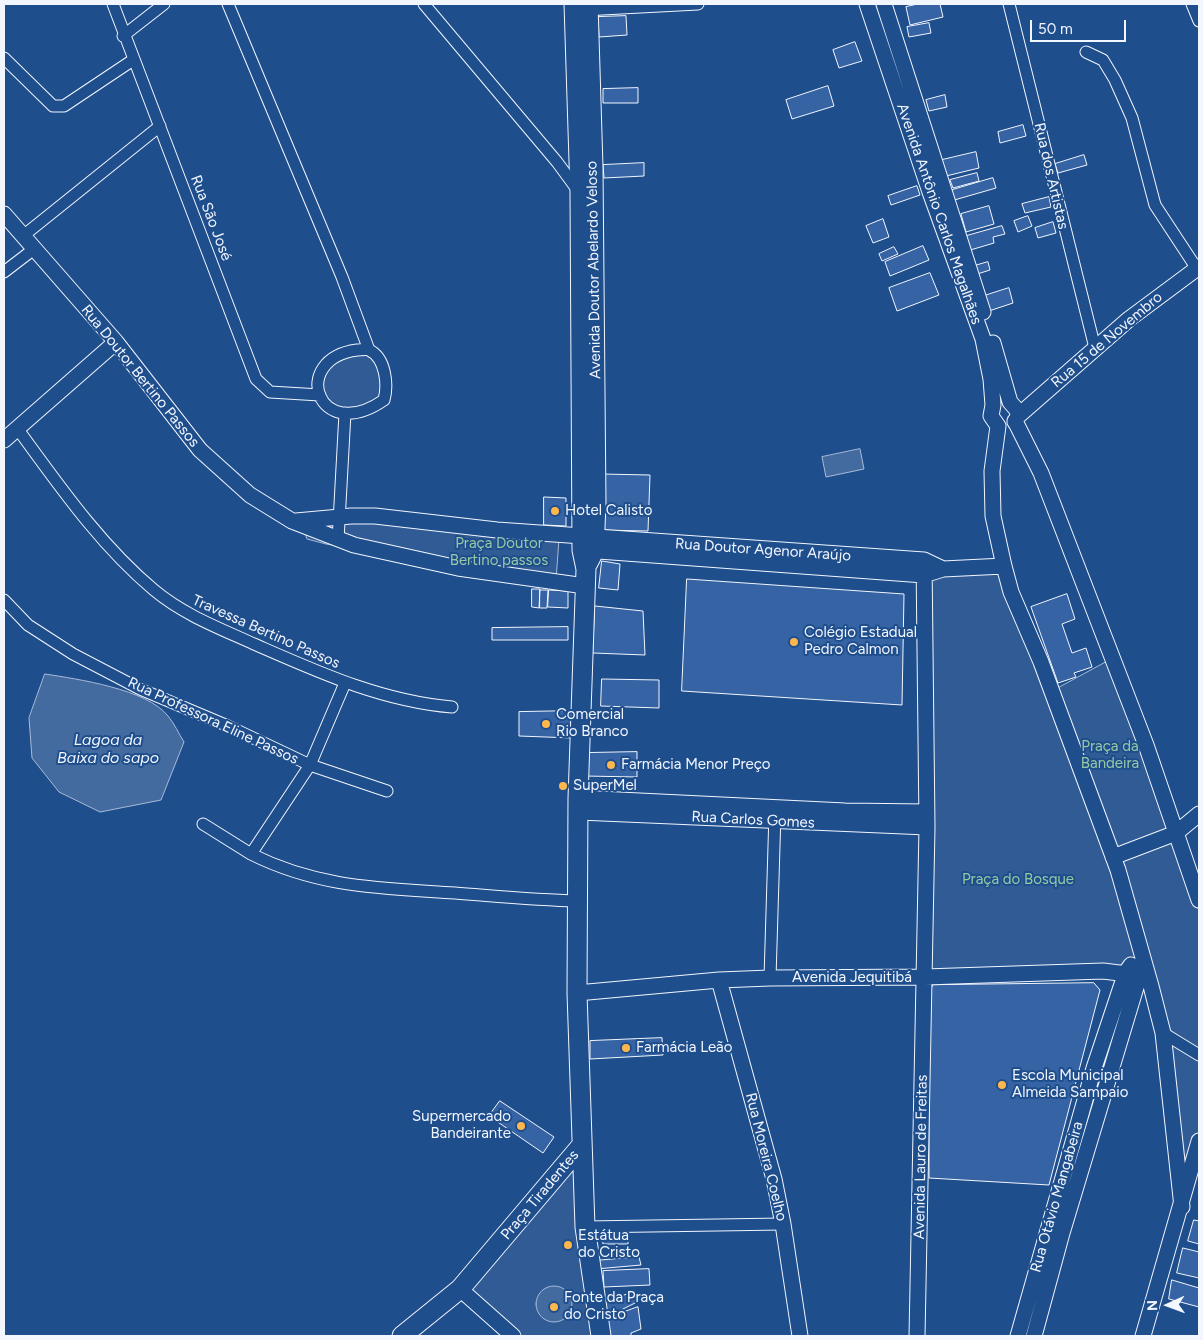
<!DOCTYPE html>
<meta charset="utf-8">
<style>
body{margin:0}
#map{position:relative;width:1203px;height:1340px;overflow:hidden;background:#1f4e8c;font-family:Figtree,sans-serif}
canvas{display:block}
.frame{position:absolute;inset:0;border:5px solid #f2f6ff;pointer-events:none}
.north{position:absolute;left:1143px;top:1280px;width:50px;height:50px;-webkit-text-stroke:4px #1f4e8c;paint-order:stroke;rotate:268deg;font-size:14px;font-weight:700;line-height:20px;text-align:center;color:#f2f6ff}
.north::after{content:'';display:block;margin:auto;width:18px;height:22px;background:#f2f6ff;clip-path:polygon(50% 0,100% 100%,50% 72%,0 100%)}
.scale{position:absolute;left:1030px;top:20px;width:96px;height:22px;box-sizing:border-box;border:2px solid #f2f6ff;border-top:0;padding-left:6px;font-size:15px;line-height:18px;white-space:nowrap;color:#f2f6ff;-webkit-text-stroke:4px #1f4e8c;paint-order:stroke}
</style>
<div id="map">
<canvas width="1203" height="1340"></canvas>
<div class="frame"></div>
<div class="north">N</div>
<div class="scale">50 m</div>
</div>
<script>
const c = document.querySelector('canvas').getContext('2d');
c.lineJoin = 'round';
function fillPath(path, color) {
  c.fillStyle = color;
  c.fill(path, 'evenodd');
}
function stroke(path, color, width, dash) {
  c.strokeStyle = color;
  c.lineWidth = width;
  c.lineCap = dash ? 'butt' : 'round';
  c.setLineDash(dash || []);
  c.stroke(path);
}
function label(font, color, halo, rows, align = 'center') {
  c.font = font + ' Figtree,sans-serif';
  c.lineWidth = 4;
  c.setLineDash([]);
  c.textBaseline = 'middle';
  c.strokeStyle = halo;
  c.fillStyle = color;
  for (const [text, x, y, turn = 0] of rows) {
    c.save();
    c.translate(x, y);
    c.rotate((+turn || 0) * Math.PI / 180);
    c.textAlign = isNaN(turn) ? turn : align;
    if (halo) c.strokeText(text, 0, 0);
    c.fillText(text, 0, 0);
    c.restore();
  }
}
const built = new Path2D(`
 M348,351L369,354L384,370L385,398L366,410L329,408L320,383L325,364Z
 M351,516L559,539L556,580L326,544L307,539L300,520Z
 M1004,567L1052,691L1111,659L1199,904V1138L1182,1202L1149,979L1124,969L925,977L924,575Z
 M581,1146L600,1336H514L461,1289Z`);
const water = new Path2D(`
 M860,449L864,469L826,477L822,457Z
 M45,674C77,679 147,689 168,716C174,723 179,734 184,742L161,800L100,812L59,792L32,758L29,718Z
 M536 1304a18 18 0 1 1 36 0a18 18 0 1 1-36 0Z`);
const building = new Path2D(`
 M918,4H940L943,17L910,25L906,7Z
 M626,16L627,35L599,37L598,17Z
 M929,23L931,33L909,37L907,27Z
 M855,42L862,61L839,68L833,50Z
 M828,86L834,106L792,119L786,100Z
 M638,88V103H603V89Z
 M945,95L947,107L929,111L926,100Z
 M1023,125L1026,136L1000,143L998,132Z
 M976,152L979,168L946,176L942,160Z
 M1084,155L1087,165L1058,173L1055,164Z
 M644,163V176L604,178L603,165Z
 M977,173L979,181L953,188L950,180Z
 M993,178L996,188L951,201L949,191Z
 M917,186L920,195L891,205L888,196Z
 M1049,197L1051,207L1025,213L1022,204Z
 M989,206L994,224L966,232L961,214Z
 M1028,216L1032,226L1018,232L1014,221Z
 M883,219L889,237L873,243L866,226Z
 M1053,222L1056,233L1038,238L1035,228Z
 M1002,226L1005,234L993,237L994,243L967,251L963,237Z
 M923,246L929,260L890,276L885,262Z
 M894,247L898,254L882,261L879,254Z
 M988,262L990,270L974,275L971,267Z
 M930,273L939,295L897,311L889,288Z
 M1009,288L1013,303L986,312L981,297Z
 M601,474L650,475L648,531L599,530Z
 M544,497L566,498V526L544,525Z
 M602,561L620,564L618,590L599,588Z
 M687,579L904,594L902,705L682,691Z
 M532,589H540L539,608L532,607Z
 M540,590H548L547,608H540Z
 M549,590L568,591V608L548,607Z
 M1067,594L1075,619L1062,624L1072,653L1086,648L1092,667L1074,673L1076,677L1058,683L1031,607Z
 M595,606L643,611L645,655L593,653Z
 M568,627V640H492V628Z
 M602,679L659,680V708L601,706Z
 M573,711V738L519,736V712Z
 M637,752V777L585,776L586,753Z
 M1094,983L1100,990L1049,1185L929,1178V991L933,985Z
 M662,1038L663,1055L590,1059V1041Z
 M500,1101L554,1137L543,1153L489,1116Z
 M1194,1220L1199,1221V1244L1188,1241Z
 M628,1231V1244H603L602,1232Z
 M1183,1248L1199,1252V1278L1177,1273Z
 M639,1257L641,1265L596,1269L594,1261Z
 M649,1269L650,1285L604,1287L603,1271Z
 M1172,1280L1199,1288V1307L1169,1299Z
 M633,1292L639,1301L605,1318L602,1304Z
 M638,1307L641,1329L631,1333V1336H609L608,1318Z`);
const minor = new Path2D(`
 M113,4L256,379L270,392L320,395
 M228,4L342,277L369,350
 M424,4L557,162L579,192
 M1009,4L1095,348
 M1192,4L1199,21
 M583,10L698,4
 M123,36L164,4
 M1086,52L1103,60L1115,80L1132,118L1155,205L1197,269
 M4,58L53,106H64L133,60
 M23,236L160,126
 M4,272L34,249
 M357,350C360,350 366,349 369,350C386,358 388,385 384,400C317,446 289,359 357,350Z
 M17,428C58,484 100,545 154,590C184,615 219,628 254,644C318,672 381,701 452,707
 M338,540L345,413
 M4,600L28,625L73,654L140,689L228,726L310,765L251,854C319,888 381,888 455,893C495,896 536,900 577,901
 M345,683L310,765L387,791
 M203,824L251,854
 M770,978L775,813
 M1163,1033L1199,1055
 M585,1227L783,1224`);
const tertiary = new Path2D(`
 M867,4L930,192L983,339L991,379L993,405L991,416L998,426
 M884,4L983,312
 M4,214L116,342L200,450L250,495L292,521L354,545L458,568L585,586
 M993,343L1010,402L1017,410L1018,416
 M1015,421L1041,473L1146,745L1199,900
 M1015,422L1018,416L1129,319L1199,267
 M998,426L992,471L993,516L1004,566L1011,592L1041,662L1118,870L1149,979
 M4,440L116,342
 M296,521L351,516H375L497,530L924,560L943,569
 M585,550L924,575L943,569L1004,566
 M578,798L845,811L926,812
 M579,812L927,827
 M1113,857L1176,833L1199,814
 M719,980L774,1179L783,1224L800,1336
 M577,993L719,980L770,978L925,977L1103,971L1144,976L1149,979L1151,986L1163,1033L1182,1207
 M460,1289L513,1336
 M917,1336L927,827L924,560
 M1018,1336L1094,1068L1126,972L1131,965
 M1034,1336L1062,1233L1140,974
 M1143,1336L1199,1141`);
const primary = new Path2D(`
 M574,4L580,193L582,550L586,569L578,798L577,993L585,1227L601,1336
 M588,4L593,167L596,504L594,551L588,563
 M402,1336L460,1289L581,1146`);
const markers = [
 [555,511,5,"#ffb74d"],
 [794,642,5,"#ffb74d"],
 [546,724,5,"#ffb74d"],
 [611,765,5,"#ffb74d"],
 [563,786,5,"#ffb74d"],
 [626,1048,5,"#ffb74d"],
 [1002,1085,5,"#ffb74d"],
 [521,1126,5,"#ffb74d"],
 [568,1245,5,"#ffb74d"],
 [554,1307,5,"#ffb74d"]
];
const streetNames = [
 ["Rua dos Artistas",1051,176,77],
 ["Avenida Antônio Carlos Magalhães",939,214,71],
 ["Rua São José",211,218,69],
 ["Avenida Doutor Abelardo Veloso",594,270,-91],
 ["Rua 15 de Novembro",1107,340,-40],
 ["Rua Doutor Bertino Passos",140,376,51],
 ["Rua Doutor Agenor Araújo",763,550,4],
 ["Travessa Bertino Passos",266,632,24],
 ["Rua Professora Eline Passos",213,721,25],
 ["Rua Carlos Gomes",753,820,3],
 ["Avenida Jequitibá",852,978],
 ["Rua Moreira Coelho",766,1157,76],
 ["Avenida Lauro de Freitas",921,1157,-89],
 ["Praça Tiradentes",540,1195,-50],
 ["Rua Otávio Mangabeira",1057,1197,-74]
];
const poiNames = [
 ["Hotel Calisto",565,511],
 ["Colégio Estadual",804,633],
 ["Pedro Calmon",804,650],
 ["Comercial",556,715],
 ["Rio Branco",556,732],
 ["Farmácia Menor Preço",621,765],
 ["SuperMel",573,786],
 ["Farmácia Leão",636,1048],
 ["Escola Municipal",1012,1076],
 ["Almeida Sampaio",1012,1093],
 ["Supermercado",511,1117,"right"],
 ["Bandeirante",511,1134,"right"],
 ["Estátua",578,1236],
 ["do Cristo",578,1253],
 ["Fonte da Praça",564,1298],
 ["do Cristo",564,1315]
];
const parkNames = [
 ["Praça Doutor",499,544],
 ["Bertino passos",499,561],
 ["Praça da",1110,747],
 ["Bandeira",1110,764],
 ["Praça do Bosque",1018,880]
];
const waterNames = [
 ["Lagoa da",108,740],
 ["Baixa do sapo",108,758]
];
fillPath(built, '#305b95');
stroke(built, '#a8bbd7', 1);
fillPath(water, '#446ba0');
stroke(water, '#a8bbd7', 1);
fillPath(building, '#3563a3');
stroke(building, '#f2f6ff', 1);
stroke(minor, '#f2f6ff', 13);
stroke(tertiary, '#f2f6ff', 17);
stroke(primary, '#f2f6ff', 21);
stroke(minor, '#1f4e8c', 11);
stroke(tertiary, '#1f4e8c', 15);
stroke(primary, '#1f4e8c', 19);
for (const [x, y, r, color] of markers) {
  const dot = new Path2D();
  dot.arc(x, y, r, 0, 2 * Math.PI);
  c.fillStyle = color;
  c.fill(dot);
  stroke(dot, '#1f4e8c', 2);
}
label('15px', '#f2f6ff', '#1f4e8c', streetNames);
label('15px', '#f2f6ff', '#1f4e8c', poiNames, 'left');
label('15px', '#97c8a6', '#1f4e8c', parkNames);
label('italic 16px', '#f2f6ff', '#1f4e8c', waterNames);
</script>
